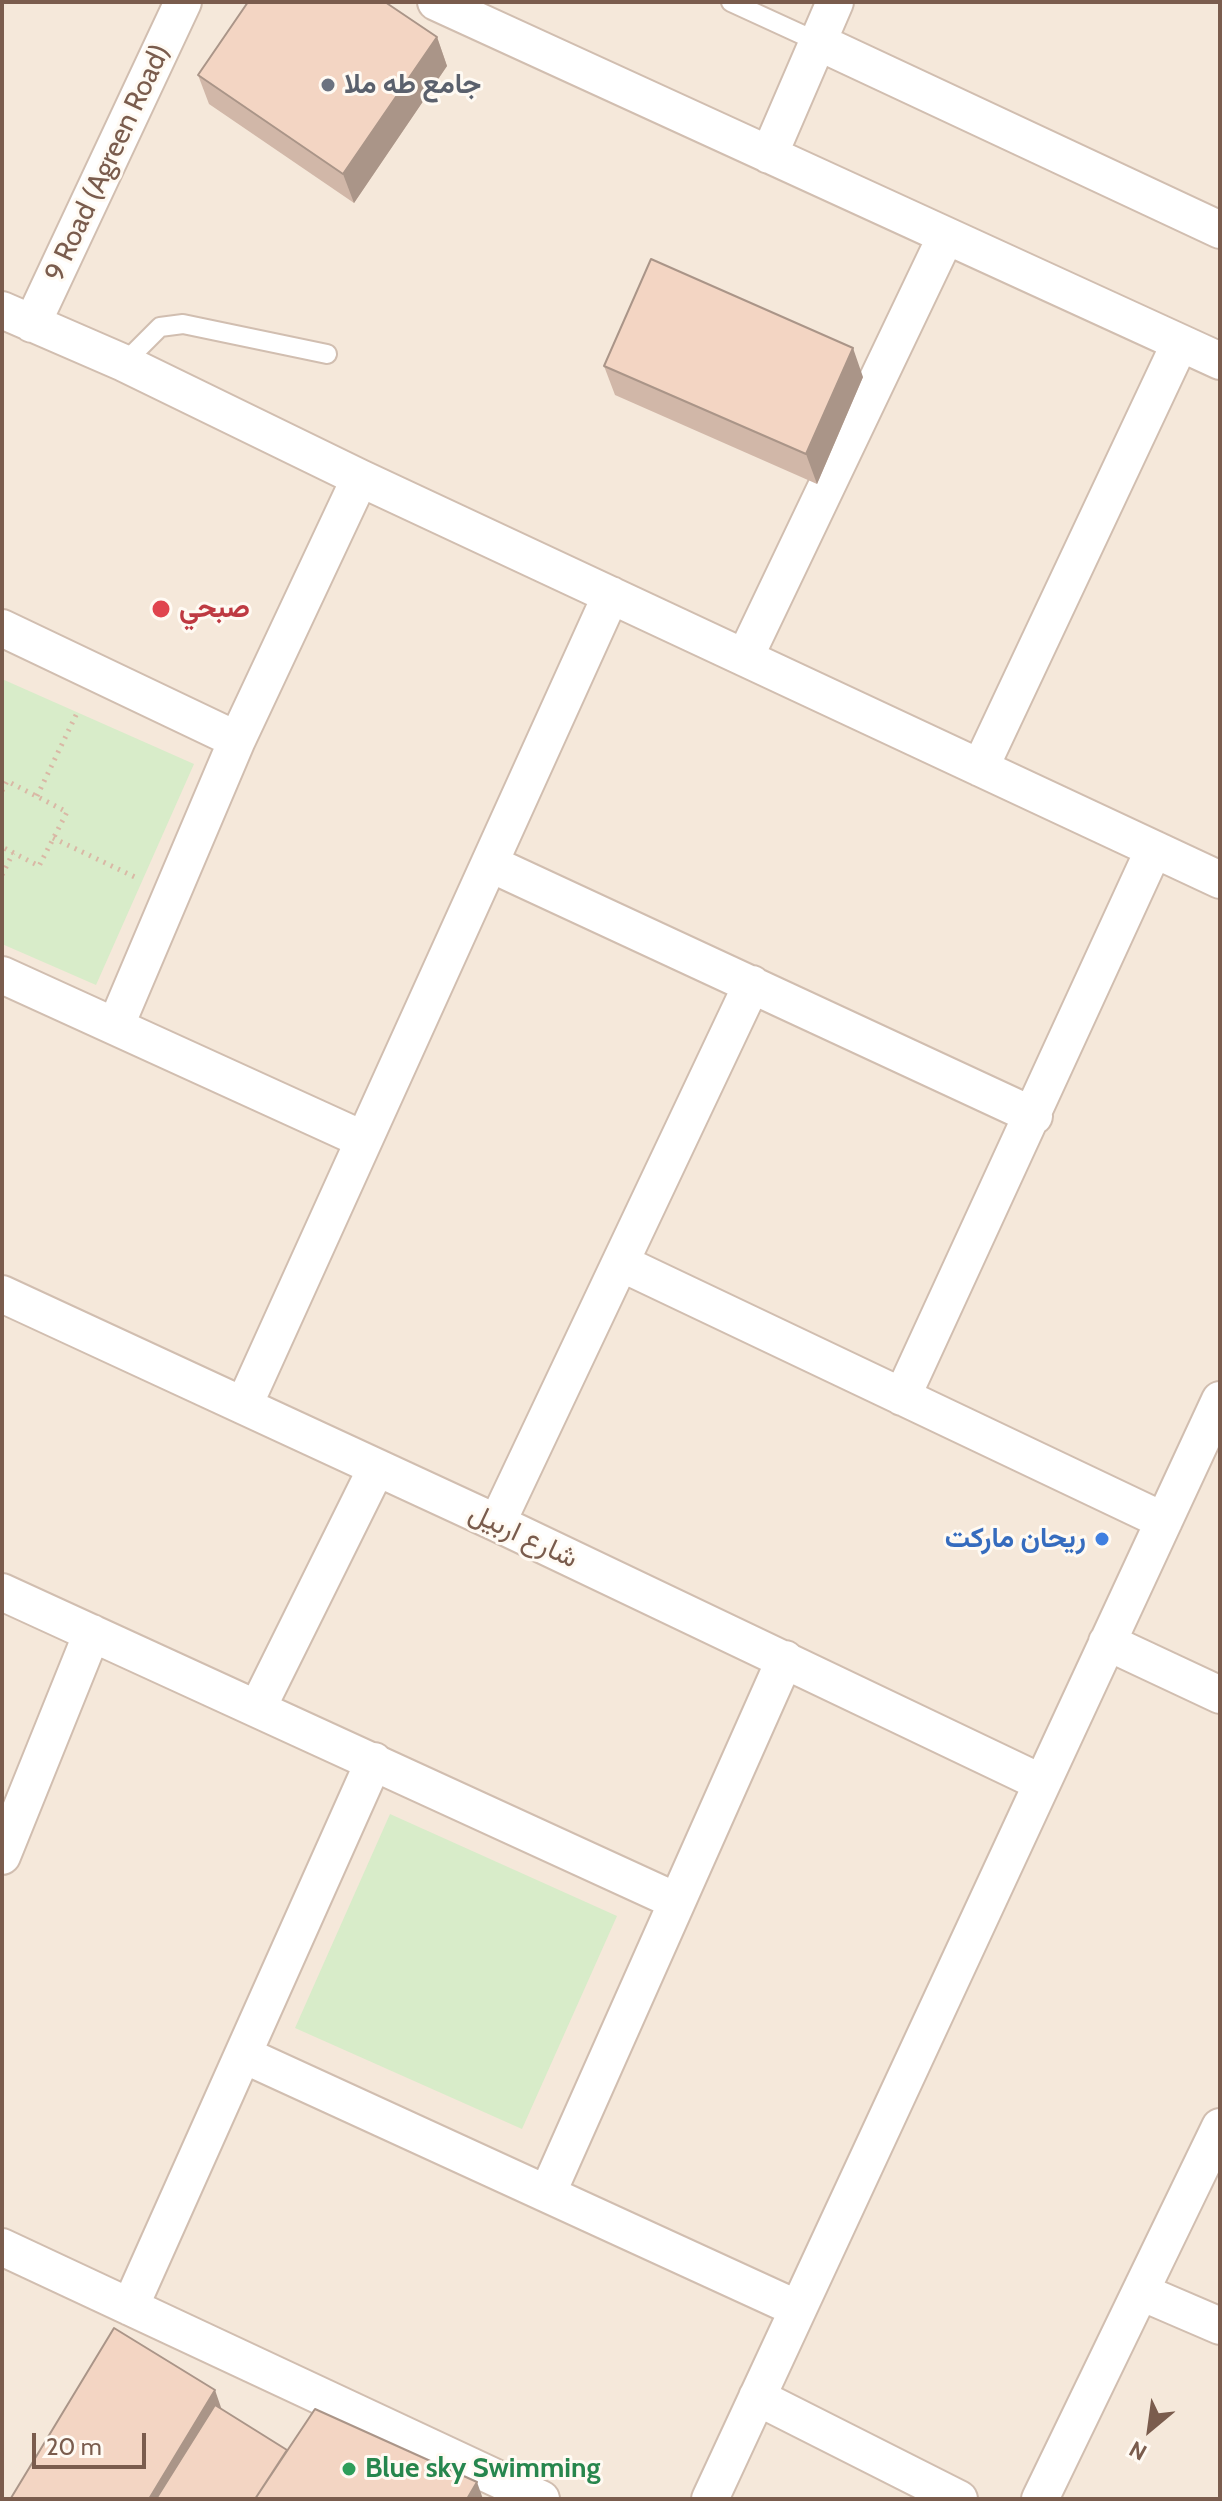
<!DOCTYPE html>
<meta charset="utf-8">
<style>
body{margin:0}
#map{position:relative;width:1222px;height:2501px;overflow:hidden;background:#fdf6ec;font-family:Cabin,sans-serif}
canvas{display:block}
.frame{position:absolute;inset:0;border:4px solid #7a5c4d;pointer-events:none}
.north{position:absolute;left:1110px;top:2389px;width:80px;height:80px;-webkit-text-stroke:6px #fffaf3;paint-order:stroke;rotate:209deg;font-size:22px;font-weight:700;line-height:32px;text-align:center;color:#7a5c4d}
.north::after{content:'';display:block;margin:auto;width:28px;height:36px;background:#7a5c4d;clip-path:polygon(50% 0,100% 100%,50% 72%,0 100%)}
.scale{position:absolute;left:32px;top:2433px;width:114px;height:36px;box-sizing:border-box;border:4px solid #7a5c4d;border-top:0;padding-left:10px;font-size:24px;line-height:28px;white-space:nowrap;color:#7a5c4d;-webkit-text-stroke:6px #fffaf3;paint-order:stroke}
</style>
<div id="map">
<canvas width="1222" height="2501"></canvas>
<div class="frame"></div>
<div class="north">N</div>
<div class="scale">20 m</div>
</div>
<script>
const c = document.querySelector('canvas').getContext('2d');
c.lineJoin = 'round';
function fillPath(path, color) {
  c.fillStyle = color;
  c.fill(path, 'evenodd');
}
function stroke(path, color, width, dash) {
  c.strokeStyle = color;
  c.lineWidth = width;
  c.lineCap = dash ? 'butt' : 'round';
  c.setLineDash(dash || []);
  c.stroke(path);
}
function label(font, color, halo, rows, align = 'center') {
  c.font = font + ' Cabin,Vazirmatn,sans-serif';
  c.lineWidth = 6;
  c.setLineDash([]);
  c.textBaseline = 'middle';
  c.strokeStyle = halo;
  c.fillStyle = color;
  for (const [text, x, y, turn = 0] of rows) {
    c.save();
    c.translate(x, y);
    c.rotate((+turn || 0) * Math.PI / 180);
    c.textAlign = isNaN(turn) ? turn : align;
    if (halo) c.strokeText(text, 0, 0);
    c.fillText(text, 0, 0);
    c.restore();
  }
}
const residential = new Path2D(`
 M2,2H1220V2499H2Z`);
const green = new Path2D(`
 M2,679L194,764L96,985L2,944Z
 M390,1814L617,1916L522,2129L295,2028Z`);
const path = new Path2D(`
 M2,791L7,781L67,812L39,866L2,847
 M37,796L77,713
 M53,838L139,879
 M2,875L13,853`);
const lane = new Path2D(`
 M731,2L816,41
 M124,363L160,327L183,324L327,354`);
const street = new Path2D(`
 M436,2L1220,361
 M816,41L1220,230
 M769,155L835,2
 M2,310L124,363L360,478L1220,880
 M32,324L183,2
 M2,628L237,740
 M745,657L946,236
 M980,768L1180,343
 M491,864L1034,1116
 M2,975L362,1139
 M116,1025L237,740L360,478
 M621,1263L1164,1521
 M2,1294L497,1523L1042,1783
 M902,1397L1154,849
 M244,1405L611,595
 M497,1523L752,984
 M2,1592L676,1901
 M1107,1642L1220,1695
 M258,1707L376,1469
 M2,1856L92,1633
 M244,2055L798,2309
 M548,2192L785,1659
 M2,2247L541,2499
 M1141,2292L1220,2326
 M130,2307L374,1761
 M757,2397L959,2499
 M710,2499L1220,1400
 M1040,2499L1220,2127`);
const wall = new Path2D(`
 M437,37L447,66L354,203L209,104L198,75Z
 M604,366L863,377L817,484L615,395Z`);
const shadedWall = new Path2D(`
 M437,37L447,66L354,203L343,174Z
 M853,348L863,377L817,484L806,454Z
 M215,2390L225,2419L177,2499H149Z
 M477,2482L483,2499H467Z`);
const building = new Path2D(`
 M248,2H385L437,37L343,174L198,75Z
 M651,259L853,348L806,454L604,366Z
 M114,2328L215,2390L149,2499H13L11,2498Z
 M215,2405L287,2450L255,2499H156Z
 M315,2409L477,2482L467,2499H255Z`);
const markers = [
 [328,85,8,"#6b7280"],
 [161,609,10,"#e0444e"],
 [1102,1539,8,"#3f7fe0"],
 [349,2469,8,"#2e9e5b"]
];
const worshipNames = [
 ["جامع طه ملا",344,85]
];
const streetNames = [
 ["9 Road (Agreen Road)",108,163,-65],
 ["شارع اربيل",523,1536,25]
];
const healthNames = [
 ["صبحي",179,609]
];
const shopNames = [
 ["ريحان ماركت",1086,1539]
];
const leisureNames = [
 ["Blue sky Swimming",365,2469]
];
fillPath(residential, '#f5e8da');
fillPath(green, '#d8ecc9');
stroke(lane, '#d1beb0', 22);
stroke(street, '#d1beb0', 40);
stroke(path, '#d9b8a5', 5, [2, 6]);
stroke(lane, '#fff', 18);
stroke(street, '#fff', 36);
fillPath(wall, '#d1b7a8');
fillPath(shadedWall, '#aa9588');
fillPath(building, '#f3d5c3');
stroke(building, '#aa9588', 2);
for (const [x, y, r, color] of markers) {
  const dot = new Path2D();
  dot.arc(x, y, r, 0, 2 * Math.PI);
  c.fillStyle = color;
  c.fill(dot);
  stroke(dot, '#fffaf3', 3);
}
label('bold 28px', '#5b616d', '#fffaf3', worshipNames, 'left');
label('28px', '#7a5c4d', '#fffaf3', streetNames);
label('bold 28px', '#be3a42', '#fffaf3', healthNames, 'left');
label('bold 28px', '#366cbe', '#fffaf3', shopNames, 'right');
label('bold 28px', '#27864d', '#fffaf3', leisureNames, 'left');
</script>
